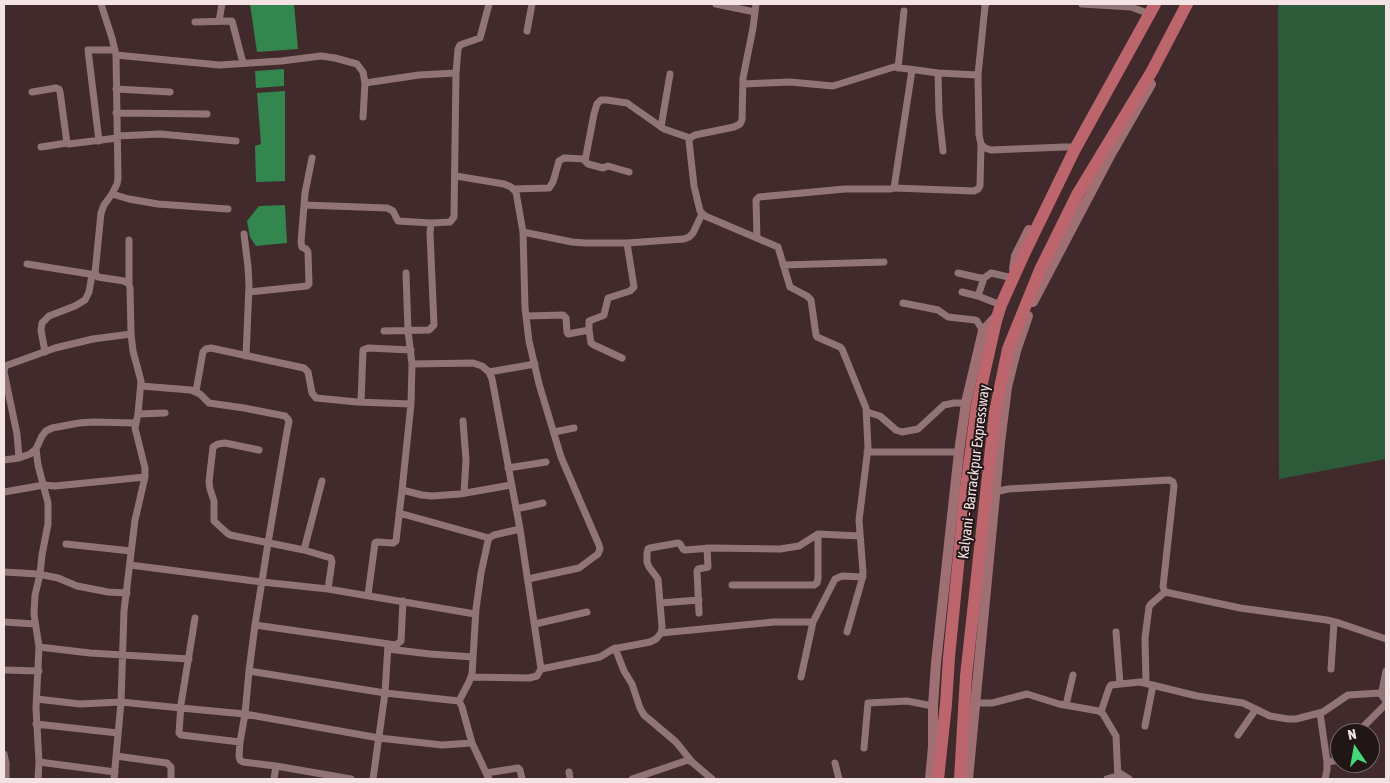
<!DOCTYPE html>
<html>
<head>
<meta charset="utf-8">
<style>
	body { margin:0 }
	#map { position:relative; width:1390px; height:783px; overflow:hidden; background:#412a2b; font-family:"Asap Condensed",sans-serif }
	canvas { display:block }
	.frame { position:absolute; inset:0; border:5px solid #f4e3e4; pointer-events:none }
	.north { position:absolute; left:1330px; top:723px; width:50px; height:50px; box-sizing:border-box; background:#211616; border:1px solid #756868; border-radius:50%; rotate:348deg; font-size:14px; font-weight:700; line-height:20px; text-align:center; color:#f4e3e4 }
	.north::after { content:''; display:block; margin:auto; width:18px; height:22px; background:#46d779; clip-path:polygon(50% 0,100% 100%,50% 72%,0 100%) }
</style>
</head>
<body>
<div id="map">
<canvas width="1390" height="783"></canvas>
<div class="frame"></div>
<div class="north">N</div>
</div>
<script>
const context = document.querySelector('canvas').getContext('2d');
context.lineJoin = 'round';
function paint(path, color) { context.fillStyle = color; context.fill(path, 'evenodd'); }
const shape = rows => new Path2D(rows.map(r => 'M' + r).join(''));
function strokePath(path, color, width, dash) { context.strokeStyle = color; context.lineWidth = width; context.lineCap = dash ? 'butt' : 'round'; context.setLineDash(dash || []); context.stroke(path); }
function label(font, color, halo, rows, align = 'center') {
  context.font = font + ' "Asap Condensed",sans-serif'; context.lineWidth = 4; context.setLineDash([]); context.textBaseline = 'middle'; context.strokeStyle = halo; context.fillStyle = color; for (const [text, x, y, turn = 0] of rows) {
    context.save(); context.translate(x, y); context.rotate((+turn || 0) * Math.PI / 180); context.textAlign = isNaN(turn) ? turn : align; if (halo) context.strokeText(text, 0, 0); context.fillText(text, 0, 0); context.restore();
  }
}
paint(shape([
	[1278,4,1386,4,1386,459,1279,479]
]), '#2d5b3a');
paint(shape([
	[250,4,294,4,298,49,257,52],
	[284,69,284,86,256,88,255,71],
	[285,91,285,181,256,182,255,146,261,144,257,93],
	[285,205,287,243,256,246,250,237,247,221,259,206]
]), '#34864f');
strokePath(shape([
	[101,4,112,38,116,55,118,178,117,184,112,194,104,205,101,213,95,273,98,277,124,281,129,284,130,288,131,334,133,351,141,381,138,414,135,428,145,468,145,477,135,520,124,611,121,702,114,779],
	[716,4,755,12],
	[756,4,753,28,743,78,742,120,740,124,734,127,695,135,690,138,689,141,694,186,700,211,705,216,778,247,790,287,807,296,811,300,816,335,817,337,840,347,842,349,866,408,868,448,859,520,863,572,861,583,847,632],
	[986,4,985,6,978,75,979,135,981,144,985,148,991,150,1064,147,1072,147,1075,149],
	[1082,4,1131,7,1150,14],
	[219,21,222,4],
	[195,22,232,21,243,63],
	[527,31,532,4],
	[116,55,219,65,281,61,321,56,335,58,357,64,363,72,365,83,363,117],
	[898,68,904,11],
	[938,73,939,113,943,151],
	[365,83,419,75,456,73],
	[743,84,790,82,833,86,894,67,938,73,978,75],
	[116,89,170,92],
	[32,92,56,88,59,89,60,92,67,143,69,144,117,138],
	[116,113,207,114],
	[661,127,670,74],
	[117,136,160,134,236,141],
	[99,141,88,50,115,50],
	[41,147,67,143],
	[629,172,608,166,603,168,588,164,585,161,594,114,597,104,601,100,607,100,627,103,664,129,690,138],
	[456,176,504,184,511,187,516,192,523,232,525,308,529,341,539,384,561,457,599,545,600,549,598,554,579,568,528,579],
	[894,188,974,191,978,189,980,186,981,144],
	[514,189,549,188,553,182,559,161,564,158,585,159],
	[112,194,129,199,158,204,228,209],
	[304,205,387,208,393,211,398,221,431,223],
	[523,232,572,242,585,243,627,243,684,239,689,237,693,233,702,214],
	[244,234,248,267,249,286,246,356],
	[757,238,756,200,759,197,845,189,891,189,894,188,912,70],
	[129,240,129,284],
	[27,264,96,275],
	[783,265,884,262],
	[958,273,980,278,984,278,991,273,1013,278],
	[249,292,307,286,309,284,308,252,306,249,302,247,301,242,305,193,312,158],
	[962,292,978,296,1001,305],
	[978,296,984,278],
	[903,303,938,310,948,317,975,320,977,321,983,331],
	[526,316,563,315,566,318,567,332,568,334,589,330,589,321,602,316,604,315,608,298,630,291,634,287,627,243],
	[589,330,591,343,594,345,622,358],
	[384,331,429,330,434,325,430,233,431,223,450,222,454,217,456,73,458,49,460,45,480,38,489,4],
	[45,352,41,330,42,323,49,316,75,306,85,300,89,292,92,275],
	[412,364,473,363,482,366,489,372,492,379,520,529,541,669,537,676,529,678,471,677],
	[489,372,535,364],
	[141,386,191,390,200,394,209,403,244,408,285,416,287,418,289,421,286,437,268,543,255,625,396,645,401,641,403,601],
	[196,391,203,352,206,349,211,348,304,368,308,372,312,393,316,398,357,402,411,404],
	[361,402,363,350,368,348,411,350],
	[867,412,880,416,896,430,902,432,918,429,944,405,954,403,966,403],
	[138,414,165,413],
	[463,421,466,460,464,493],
	[554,432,574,428],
	[36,449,38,465,48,503,48,524,42,555,40,574,35,595,34,614,39,647,36,708,39,762,38,779],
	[259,450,225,443,218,444,213,447,209,482,210,489,214,501,214,521,227,533,230,535,304,550,331,558,332,562,328,589],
	[867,452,959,452],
	[19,458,17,434,4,372,5,366,55,348,93,339,131,334],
	[4,460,19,458,30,454,36,449,42,436,46,431,52,428,79,423,93,422,135,423],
	[508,468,546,462],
	[402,490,422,495,432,496,460,494,511,485],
	[4,492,44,485,55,486,145,477],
	[995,492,1008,489,1169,480,1173,482,1174,486,1163,587,1165,592,1240,608,1327,620,1339,623,1386,639],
	[516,509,543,503],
	[399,513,489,538],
	[66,544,131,551],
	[304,550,322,481],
	[130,565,262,582,328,589,475,614],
	[4,572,38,574,58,578,77,586,108,592,127,593],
	[732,585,814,585,817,583,818,578,818,534],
	[368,595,375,543,377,542,393,543,396,541,402,490,411,404,412,364,408,331,406,273],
	[660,603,699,600],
	[699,613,697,571,698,569,708,567,707,548],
	[195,618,181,704,179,733,181,735,240,742],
	[4,622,35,624],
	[535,624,587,612],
	[255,625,249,671,245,714,240,742,239,756,240,760,243,762,276,766,351,779],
	[1116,632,1120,684],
	[661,633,774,622,813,622],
	[39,647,90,653,189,659],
	[615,648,624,671,632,684,640,708,644,715,676,742,692,762],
	[388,649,430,654,473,657],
	[541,669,600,657,613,649,650,642,656,639,661,633,662,627,658,579,649,567,647,562,647,553,648,549,650,548,678,543,680,544,683,549,685,550,711,548,780,549,799,546,818,534,860,536],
	[1331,669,1334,622],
	[4,670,39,671],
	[249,671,385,693,459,701,462,707,472,743,489,779],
	[801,677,813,622,835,579,842,576,863,577],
	[1146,683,1145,638,1149,607,1151,604,1165,592],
	[37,699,80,704,121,702,181,708,245,714,379,738,442,745,472,743],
	[459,701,469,682,472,674,476,609,481,573,488,541,489,538,494,535,520,529],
	[975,703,992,703,1027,694,1059,704,1099,711,1103,714,1116,736,1118,779],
	[1066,705,1073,675],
	[1101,712,1109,688,1111,685,1140,682,1197,696,1243,703,1270,716,1288,719,1296,719,1323,712,1348,695,1380,693,1382,691,1386,671],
	[1320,713,1327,762,1327,770,1325,779],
	[36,724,118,733],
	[1145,726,1153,685],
	[1357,733,1385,705,1386,701,1380,693],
	[1238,735,1256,709],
	[864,748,868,703,907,701,933,706],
	[4,754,6,763,6,779],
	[116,756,167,763,171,767,171,779],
	[39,762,115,772],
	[1327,762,1340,760],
	[835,763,839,779],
	[569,772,570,779],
	[1118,772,1129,779],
	[486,773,518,768,520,770,522,779],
	[274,779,276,766],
	[373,779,385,693,388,645],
	[632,779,688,760,692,762,712,779],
	[1107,779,1118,776]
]), '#917576', 7);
strokePath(shape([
	[1014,269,1016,256,1029,230],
	[1033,302,1111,154,1151,84],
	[930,779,933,747,933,706,936,663,959,452,966,403,983,331,998,315],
	[968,779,1000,443,1007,387,1016,351,1028,316]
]), '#9e7073', 10);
strokePath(shape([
	[938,779,946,704,949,657,965,495,977,405,996,321,1001,305,1024,254,1075,149,1155,4],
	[960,779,966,676,995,412,1008,349,1040,270,1078,193,1152,71,1187,4]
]), '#bd656d', 12);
label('15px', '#f4e3e4', '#211616', [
	["Kalyani - Barrackpur Expressway",974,472,-83]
]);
</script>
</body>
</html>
